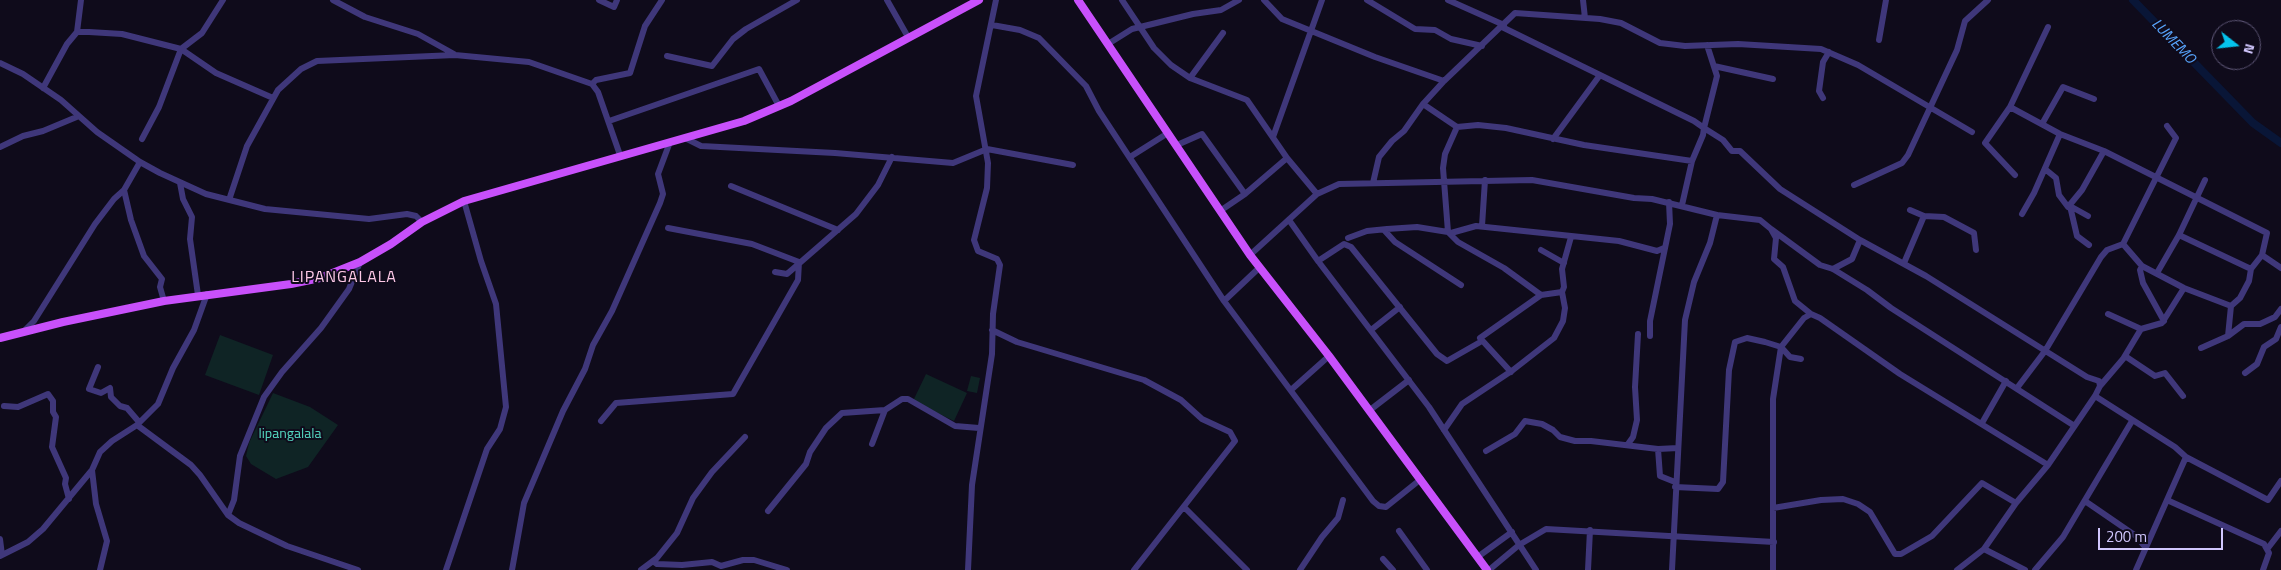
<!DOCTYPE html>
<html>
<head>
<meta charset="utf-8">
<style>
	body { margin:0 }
	#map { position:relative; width:2281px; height:570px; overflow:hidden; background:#0f0b1b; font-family:"Titillium Web",sans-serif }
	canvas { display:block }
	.north { position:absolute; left:2211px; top:20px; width:50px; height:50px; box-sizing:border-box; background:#0f0b1b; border:1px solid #5d5676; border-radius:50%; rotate:106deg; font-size:14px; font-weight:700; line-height:20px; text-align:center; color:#d1c7fe }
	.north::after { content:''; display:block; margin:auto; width:18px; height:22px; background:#05c3ec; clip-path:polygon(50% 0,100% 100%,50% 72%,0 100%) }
	.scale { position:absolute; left:2098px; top:528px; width:125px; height:22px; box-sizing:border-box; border:2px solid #d1c7fe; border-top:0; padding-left:6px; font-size:15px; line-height:18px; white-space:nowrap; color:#d1c7fe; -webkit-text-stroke:4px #0f0b1b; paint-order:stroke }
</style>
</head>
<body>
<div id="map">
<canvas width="2281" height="570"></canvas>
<div class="north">N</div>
<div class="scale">200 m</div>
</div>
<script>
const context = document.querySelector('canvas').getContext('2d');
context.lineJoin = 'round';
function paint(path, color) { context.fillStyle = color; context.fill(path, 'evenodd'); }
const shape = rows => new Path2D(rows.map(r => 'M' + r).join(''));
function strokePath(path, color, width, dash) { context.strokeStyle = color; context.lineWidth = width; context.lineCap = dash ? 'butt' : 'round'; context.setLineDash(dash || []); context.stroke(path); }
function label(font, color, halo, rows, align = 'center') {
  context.font = font + ' "Titillium Web",sans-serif'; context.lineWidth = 4; context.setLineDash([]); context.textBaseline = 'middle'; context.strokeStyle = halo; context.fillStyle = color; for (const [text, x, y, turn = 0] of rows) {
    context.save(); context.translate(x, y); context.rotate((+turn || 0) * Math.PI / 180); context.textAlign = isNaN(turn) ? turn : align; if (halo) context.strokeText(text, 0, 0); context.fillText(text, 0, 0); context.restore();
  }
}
paint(shape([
	[220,335,273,355,259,395,205,375],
	[926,374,967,393,954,421,913,401],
	[971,376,980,378,977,393,967,391],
	[273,393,310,407,338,425,308,467,276,479,251,464,246,456,249,443]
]), '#0f2425');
strokePath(shape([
	[2133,0,2253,123,2281,143]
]), '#091637', 8);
strokePath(shape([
	[333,0,365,17,418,34,454,54],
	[599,0,614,7,617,0],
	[887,0,908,37],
	[1122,0,1154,48,1171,65,1190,78,1247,100,1287,158],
	[1264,0,1282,19,1375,57,1444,81],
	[1367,0,1415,29,1435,30,1451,39,1482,46],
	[1448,0,1504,25],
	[1583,0,1585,18],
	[992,25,1020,30,1039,38,1086,86,1099,111,1224,301,1373,501,1379,506,1386,507,1421,479],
	[1502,27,1694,121,1704,128,1703,135,1692,161,1682,205],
	[77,32,81,0],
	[1879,40,1886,0],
	[1108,44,1132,29,1193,14,1221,10,1239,0],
	[1707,45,1717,76,1704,128,1723,140,1732,151,1740,151,1780,189,1860,240,1926,276,2087,377,2099,381,2100,386,2095,396,2048,465,2016,503,1984,549,1957,570],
	[667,56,712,66,733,39,746,29,797,0],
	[0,63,23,74,61,100,97,132,140,162,160,173,206,194,265,209,369,219,407,214,416,216,422,222],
	[1714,66,1773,79],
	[1190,78,1223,33],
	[592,84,596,80,630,73,645,26,662,0],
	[43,88,67,44,77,32,89,32,122,34,181,49,216,73,273,98],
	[1823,98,1819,91,1823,62,1829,52],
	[1423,104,1457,127,1478,125,1506,128,1584,145,1692,161],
	[2010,107,2060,134,2104,151,2267,233,2262,255,2251,269,2249,281,2240,298,2231,306,2184,288,2142,266,2123,244],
	[609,121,759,69,779,106],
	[2042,124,2063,87,2094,99],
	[1273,137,1322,0],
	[685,138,701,146,835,153,953,163,987,149,1073,165],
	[142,139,159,107,181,49,202,33,223,0],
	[1553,139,1600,75],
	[1177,145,1202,134,1245,194],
	[0,147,23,136,43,131,79,116],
	[1130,157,1168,133],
	[2045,169,2056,178,2059,195,2068,207,2082,190,2104,151],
	[2015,175,1985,143,2010,107,2048,27],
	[180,183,183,199,192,217,190,239,198,295],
	[1373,183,1379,157,1392,141,1404,131,1423,104,1444,81,1515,13,1600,19,1621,23,1660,43,1685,46,1738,44,1821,49,1858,65,1972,132],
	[1854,185,1902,163,1908,155,1957,50,1965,21,1988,0],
	[731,186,838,230],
	[124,190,131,220,144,256,162,279,160,287,164,301],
	[1317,194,1339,184,1532,180,1634,198,1652,199,1717,215,1710,243,1694,282,1685,320,1672,570],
	[229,200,247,146,278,90,301,69,317,61,455,55,529,62,592,84,598,92,620,155],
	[2070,206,2077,236,2089,245],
	[2070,206,2088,216],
	[1910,210,1924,216,1944,217,1974,233,1976,250],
	[1220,211,1245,194,1287,158,1317,194,1250,255],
	[2022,214,2034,193,2060,134],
	[1717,215,1760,220,1771,229,1776,238,1774,259,1783,267,1795,301,1811,314],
	[1289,220,1318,261,1429,407,1536,570],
	[1482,226,1485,180],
	[1771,229,1820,265,1833,269,1867,290,1891,308,2073,425],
	[1384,230,1395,242,1461,285],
	[1451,233,1476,226,1619,241,1657,251,1664,248],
	[2179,235,2251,269],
	[1348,238,1367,231,1387,229,1417,227,1448,232],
	[1541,250,1564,263],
	[2262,255,2281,268],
	[1318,261,1344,244,1351,247,1437,354,1447,361,1482,341,1480,338],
	[1904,263,1924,216],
	[2142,266,2140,270,2143,283,2164,321],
	[1833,269,1852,259,1860,240],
	[775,272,787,274,856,214,878,185,892,157],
	[2157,273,2179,235,2205,180],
	[1562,292,1564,287,1562,269,1571,237],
	[1224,301,1260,267],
	[2108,314,2141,329],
	[992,330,1017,342,1144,380,1181,400,1202,419,1230,432,1235,441,1134,570],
	[1371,330,1400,307],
	[24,331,34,321,95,224,114,199,124,190,140,162],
	[1650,336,1650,321,1670,224,1669,202],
	[2228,336,2231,306],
	[2201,348,2228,336,2244,324,2260,324,2275,317,2281,309],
	[2125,356,2155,376,2165,373,2183,396],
	[98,367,89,389,101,393,110,388,111,397,120,406,127,408,139,422],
	[1511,372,1480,338,1541,295],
	[2245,373,2257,364,2264,347,2276,339,2281,327],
	[2100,386,2123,359,2141,329,2162,323,2184,288],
	[2017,388,2045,351,2101,257,2107,250,2123,244,2176,138,2167,126],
	[1291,390,1329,356],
	[2095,396,2175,447,2186,457,2136,570],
	[4,406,18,407,48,394,53,401,53,412,56,417,52,447,66,478,65,484,69,499],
	[1370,410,1409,380],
	[601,421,616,403,733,394,798,280,799,262,752,244,668,228],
	[1982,423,2006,381],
	[137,425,191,465,200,475,228,515,239,523,287,546,358,570],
	[1444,430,1462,404,1513,370,1554,338,1563,321,1565,308,1562,292,1541,295,1504,268,1458,242,1448,232,1443,168,1445,154,1457,127],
	[872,444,885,410],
	[1628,444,1633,437,1637,420,1635,387,1638,334],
	[1658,449,1660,476,1675,482],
	[1486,451,1515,434,1525,421,1542,424,1553,430,1560,437,1575,441,1591,441,1658,449,1678,448],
	[2186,457,2268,500,2281,481],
	[1675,487,1718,489,1723,482,1729,370,1735,342,1747,338,1765,342,1781,347,1790,357,1801,359],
	[2167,500,2264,544,2269,553,2263,570],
	[2085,501,2136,536,2146,548],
	[1184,507,1247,570],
	[1773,508,1821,500,1843,499,1858,504,1870,512,1895,554,1901,554,1932,536,1982,483,2016,503],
	[768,511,806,464,810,452,826,428,842,413,885,410,902,399,908,399,955,426,979,428],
	[228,515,234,500,240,456,264,397,282,372,321,328,349,289,360,262],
	[1399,531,1427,570],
	[0,539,2,555],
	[2268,548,2281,531],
	[1984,549,2025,570],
	[0,556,28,542,43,529,92,470],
	[1479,556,1512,532],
	[1383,559,1393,570],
	[653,561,657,564,682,565,712,562,721,566,743,560,754,560,787,570],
	[100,570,107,541,96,504,92,470,100,452,112,441,137,425,158,404,173,368,194,330,207,294],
	[446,570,487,449,500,429,506,407,496,304,481,261,464,201],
	[512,570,524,503,563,411,585,369,593,345,612,311,660,203,663,194,658,174,670,142],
	[641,570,657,558,677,533,693,498,712,472,745,437],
	[968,570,972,485,992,354,993,314,1000,265,997,259,978,251,974,240,987,188,988,163,976,96,996,0],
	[1300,570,1322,537,1338,518,1343,500],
	[1489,570,1519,545,1546,529,1774,542],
	[1588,570,1590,530],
	[1773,570,1773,399,1781,347,1804,318,1811,314,1820,318,1900,374,2048,465],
	[2035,570,2063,537,2132,421]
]), '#3f377a', 6);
strokePath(shape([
	[1078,0,1250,255,1329,356,1487,570],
	[0,338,63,322,164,301,291,284,320,278,360,262,391,244,422,222,464,201,744,121,791,101,979,0]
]), '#c850fb', 8);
label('14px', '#56dbc4', '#0f0b1b', [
	["lipangalala",290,435]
]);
label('italic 15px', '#57a3fb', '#0f0b1b', [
	["LUMEMO",2173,42,46]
]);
context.letterSpacing = '1px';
label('16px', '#fec9e7', '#0f0b1b', [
	["LIPANGALALA",344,278]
]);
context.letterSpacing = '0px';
</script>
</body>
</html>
